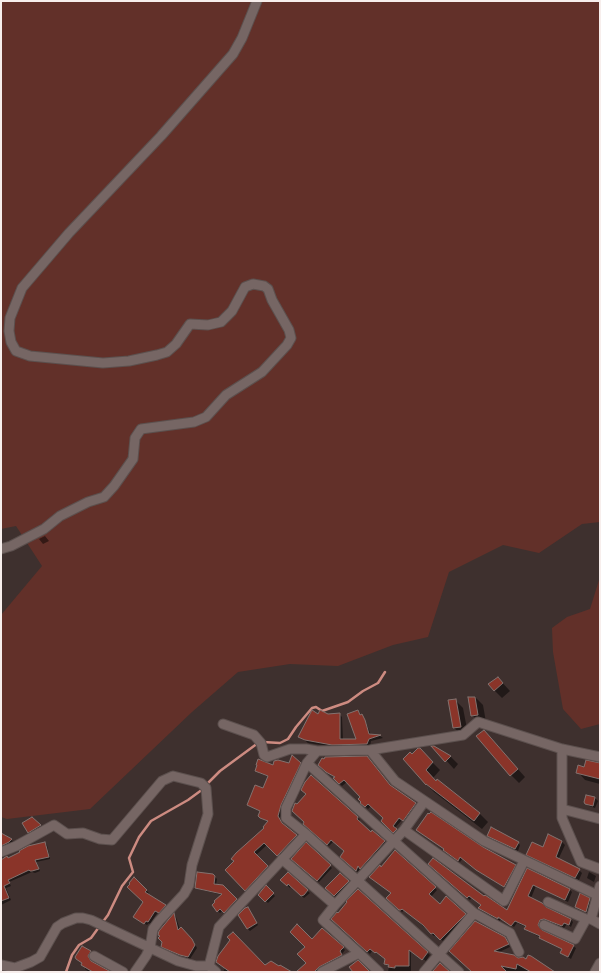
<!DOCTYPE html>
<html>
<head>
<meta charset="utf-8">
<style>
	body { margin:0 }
	#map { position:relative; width:601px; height:973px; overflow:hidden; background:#3e302e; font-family:"IBM Plex Sans",sans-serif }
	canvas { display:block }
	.frame { position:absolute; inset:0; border:2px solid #f7eeec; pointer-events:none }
</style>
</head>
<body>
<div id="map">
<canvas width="601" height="973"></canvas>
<div class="frame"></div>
</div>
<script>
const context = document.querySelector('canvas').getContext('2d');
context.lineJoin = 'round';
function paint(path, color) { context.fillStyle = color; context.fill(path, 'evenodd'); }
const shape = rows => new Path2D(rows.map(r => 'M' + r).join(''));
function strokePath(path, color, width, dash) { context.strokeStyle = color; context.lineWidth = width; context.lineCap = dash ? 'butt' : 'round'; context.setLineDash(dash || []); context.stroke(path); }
paint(shape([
	[1,1,600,1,600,522,582,524,539,553,503,545,449,572,428,637,393,645,338,666,290,664,238,672,192,712,90,809,7,819,1,817,1,615,42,566,16,526,1,529],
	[600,577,600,724,581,729,563,709,553,652,552,628,567,617,590,609]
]), '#623029');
paint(shape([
	[45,536,49,541,43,544,39,539],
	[498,678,510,691,502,698,494,690],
	[475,697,483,705,486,722,480,723,472,715],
	[455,700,463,708,468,734,462,735,454,728],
	[358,711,364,718,371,735,380,736,383,738,371,741,370,747,336,747,308,743,299,736,319,715,339,714,342,717,343,740,358,740],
	[492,740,525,777,519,783,511,775],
	[434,747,451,757,458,764,454,769],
	[419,749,440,770,433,778,436,782,437,781,480,814,488,822,482,829,434,792,426,784,412,755],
	[293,757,302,766,283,808,280,819,284,825,299,838,280,858,267,845,256,855,269,869,248,892,226,870,273,823,261,812,248,805,264,790,269,777,259,773,256,771,289,765],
	[600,764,600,784,585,780,578,772,585,768],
	[329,774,391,787,418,806,406,822,402,820,395,828,399,832,396,834,382,821,385,818,371,806,368,809,364,805,362,797,347,782,342,786,334,778,335,777],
	[587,796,596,799,598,801,595,808,589,806,585,802],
	[32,818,42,828,31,834,28,832],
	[358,818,360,820,358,822,371,833,372,831,387,844,363,870,360,868,358,872,342,857,346,851,334,841,329,846,306,826],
	[1,834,11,840,14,842,3,848,1,846],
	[488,835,518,843,520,845,518,851],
	[562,842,565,845,558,860,579,870,582,873,579,880,531,857,528,854],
	[44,843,47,845,50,859,36,862,40,871,35,873,32,872,9,882,11,886,6,888,11,900,1,905,1,861,8,859],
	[306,844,332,868,319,882,292,859],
	[482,848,517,868,507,889,480,872,463,858,460,862,447,853,445,849],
	[395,851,437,890,431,897,440,905,447,898,467,917,443,941,436,935,434,936,405,910,402,912,388,898,392,893,382,868],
	[430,864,507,911,528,870,570,890,572,892,568,902,536,886,531,898,546,909,571,920,573,922,571,927,567,924,564,928,547,921,543,923,540,928,542,932,573,946,576,948,571,959,561,953,562,949,528,931,526,928,526,927,517,923,514,927,501,918,500,921,481,910,479,908,482,905,472,897,470,900],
	[589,872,596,876,594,882,587,878],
	[288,874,310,893,304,898,291,886,290,888,282,880],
	[340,874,351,884,337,898,326,888],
	[213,875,217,879,216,885,223,886,238,902,227,914,223,910,220,913,213,906,222,895,198,889,196,887],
	[134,879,149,893,147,895,167,908,161,914,158,912,150,924,149,923,147,925,137,919,144,902],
	[266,887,275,896,268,903,259,895],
	[358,890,430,955,426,961,411,951,411,972,388,972,389,966,385,963,386,959,373,950,370,954,333,919,339,914],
	[580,895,592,902,589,913,578,909,576,907],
	[248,908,258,925,250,931,247,928],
	[174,915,176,917,180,930,181,928,194,942,197,948,190,959,165,949,162,946],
	[322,929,345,950,342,954,343,957,318,972,316,970,314,972,298,972,307,963,312,940],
	[233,933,242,972,223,972,225,968],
	[505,938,510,947,497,953,518,959,552,972,473,972],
	[90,952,92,954,90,959,92,963,110,972,89,972,85,969,85,967,82,964]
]), '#0007');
strokePath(shape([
	[263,742,280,743,288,739,296,727,312,708,316,707,322,711,348,702,363,691,378,683,385,672],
	[206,785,220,771,258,743],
	[102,923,108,915,122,886,133,872,129,858,139,837,151,821,188,800,203,789],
	[66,972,72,955,79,945,91,938,99,927]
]), '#cd8b81', 2.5);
const building = shape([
	[498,677,503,683,494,691,488,684,498,677],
	[468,697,475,697,478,715,471,716,468,697],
	[456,699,461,727,453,728,448,700,456,699],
	[312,710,318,714,320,710,328,714,340,713,340,739,356,739,347,714,358,710,360,715,362,714,365,720,369,734,381,735,369,739,367,744,332,745,305,740,298,737,312,710],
	[484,730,518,769,510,776,476,736,484,730],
	[431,746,434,746,451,756,445,762,431,746],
	[418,748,420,748,433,762,426,770,436,781,437,779,480,813,474,821,426,784,426,785,403,759,410,752,412,754,418,748],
	[292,755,301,763,281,805,278,816,282,823,297,835,277,856,264,843,254,852,268,866,245,891,225,870,234,861,231,859,236,853,264,828,263,827,268,821,260,818,258,816,260,811,247,805,255,785,263,788,268,776,255,771,257,765,256,765,258,759,273,765,274,761,278,760,289,763,292,755],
	[367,756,390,785,416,803,403,821,399,818,393,826,397,829,393,833,381,821,383,818,368,804,365,807,360,803,361,802,358,799,360,797,344,780,339,784,333,778,335,777,326,772,318,765,322,758,324,759,325,757,367,756],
	[586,760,600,763,600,779,576,773,578,765,584,767,586,760],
	[311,775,358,817,357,819,371,832,372,830,385,841,360,869,358,866,356,871,340,857,344,851,331,840,327,845,303,824,304,822,292,811,295,803,297,804,306,794,301,790,305,782,311,775],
	[586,795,595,797,593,806,585,804,584,802,586,795],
	[431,812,483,847,516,865,504,887,476,870,460,857,458,861,443,850,444,849,416,830,428,813,429,814,431,812],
	[32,817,41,825,28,833,22,823,32,817],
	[491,827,519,842,515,849,487,836,491,827],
	[1,833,12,839,9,842,1,846,1,833],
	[548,834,562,841,556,857,580,869,575,878,526,855,532,842,543,847,548,834],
	[45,842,49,857,35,860,39,869,32,871,30,871,29,870,8,880,10,883,4,886,9,898,1,901,1,860,7,856,8,858,20,852,19,851,28,846,45,842],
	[306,842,331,865,317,881,291,859,306,842],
	[395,850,436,887,429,894,440,904,446,896,466,914,440,940,433,933,431,934,423,925,402,909,401,910,399,910,386,898,391,893,369,877,380,865,381,867,395,850],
	[433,858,484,896,485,895,507,910,527,868,570,889,565,900,533,885,528,896,542,903,546,907,571,919,569,925,564,923,562,926,544,919,540,920,538,925,542,930,574,945,568,957,560,953,562,949,539,938,540,936,524,929,526,926,515,921,511,926,498,917,498,919,478,908,481,905,469,896,467,898,428,864,433,858],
	[197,872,213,874,215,876,214,884,223,885,237,899,224,913,220,909,217,912,212,905,215,902,214,901,222,894,195,888,197,872],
	[288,872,308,890,304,895,301,896,288,884,287,886,280,880,288,872],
	[340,873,349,881,334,896,325,888,340,873],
	[134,877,147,890,145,892,166,905,159,913,155,911,148,922,146,921,144,924,133,917,143,902,127,887,130,884,129,883,134,877],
	[266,885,274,893,265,902,258,895,266,885],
	[358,889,428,952,422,960,409,950,409,966,395,966,395,968,388,967,389,965,384,964,385,959,376,952,375,953,370,949,367,952,331,919,337,912,338,913,347,902,346,901,358,889],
	[580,893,590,898,586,912,575,907,580,893],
	[248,907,257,923,247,929,238,915,245,908,248,907],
	[174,913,178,930,181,927,192,939,195,945,188,957,180,955,161,947,162,942,158,938,160,936,158,935,159,931,174,913],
	[475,921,505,937,509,944,494,951,514,955,518,958,523,957,526,959,528,955,531,956,555,972,531,972,517,964,516,969,501,966,507,972,472,972,449,951,475,921],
	[297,924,312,939,322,928,344,947,340,951,342,955,319,967,314,972,296,972,306,963,297,954,305,947,290,932,297,924],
	[233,932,265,965,271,961,279,966,280,965,292,972,230,972,216,962,218,956,230,940,227,937,233,932],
	[82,946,91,951,88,956,91,961,111,972,93,972,81,965,82,963,76,959,75,957,82,946],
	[358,960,370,972,353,972,349,967,358,960],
	[440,963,450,972,432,972,440,963]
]);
paint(building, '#8a3429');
strokePath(building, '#83726f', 1);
const street = shape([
	[1,549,11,546,44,529,60,516,88,502,104,497,114,486,133,459,135,438,141,429,194,422,206,417,226,395,262,372,287,345,291,338,289,330,272,300,268,289,264,286,253,284,245,287,232,311,221,322,208,325,190,324,176,344,167,352,157,355,129,361,103,363,30,356,16,351,11,342,9,331,10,318,22,288,69,233,161,136,233,54,242,38,257,1],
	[223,724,254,735,261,743,264,755,267,757,290,749,306,749,317,751,370,750,463,735,478,722,562,749,600,757],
	[562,749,562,818,581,862,600,869],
	[370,750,395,781,484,841,597,895],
	[317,751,307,763,286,808,286,818,306,834,459,972],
	[307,763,474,913,424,972],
	[562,809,600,819],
	[404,830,504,901,524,861],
	[1,852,16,846,54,825,67,834,83,833,100,839,112,840,162,781,173,776,201,783,206,788,208,814,192,865,189,885,184,894,159,921,153,929,150,948,146,956,135,972],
	[282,859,335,905],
	[600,886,591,919,600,924],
	[548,902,586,919],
	[474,913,510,933,519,952],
	[544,925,575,939,586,919,591,919],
	[359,953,323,920,335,905,404,830,424,802],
	[94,956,123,972],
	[1,965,15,968,31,962,40,957,57,927,63,923,76,918,83,918,91,920,178,961,196,966,209,966,216,972],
	[209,966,219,927,306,834],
	[322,972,359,953,379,972],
	[595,972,600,963]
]);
strokePath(street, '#5c504e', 11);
strokePath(street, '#766664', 9);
</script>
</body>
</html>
